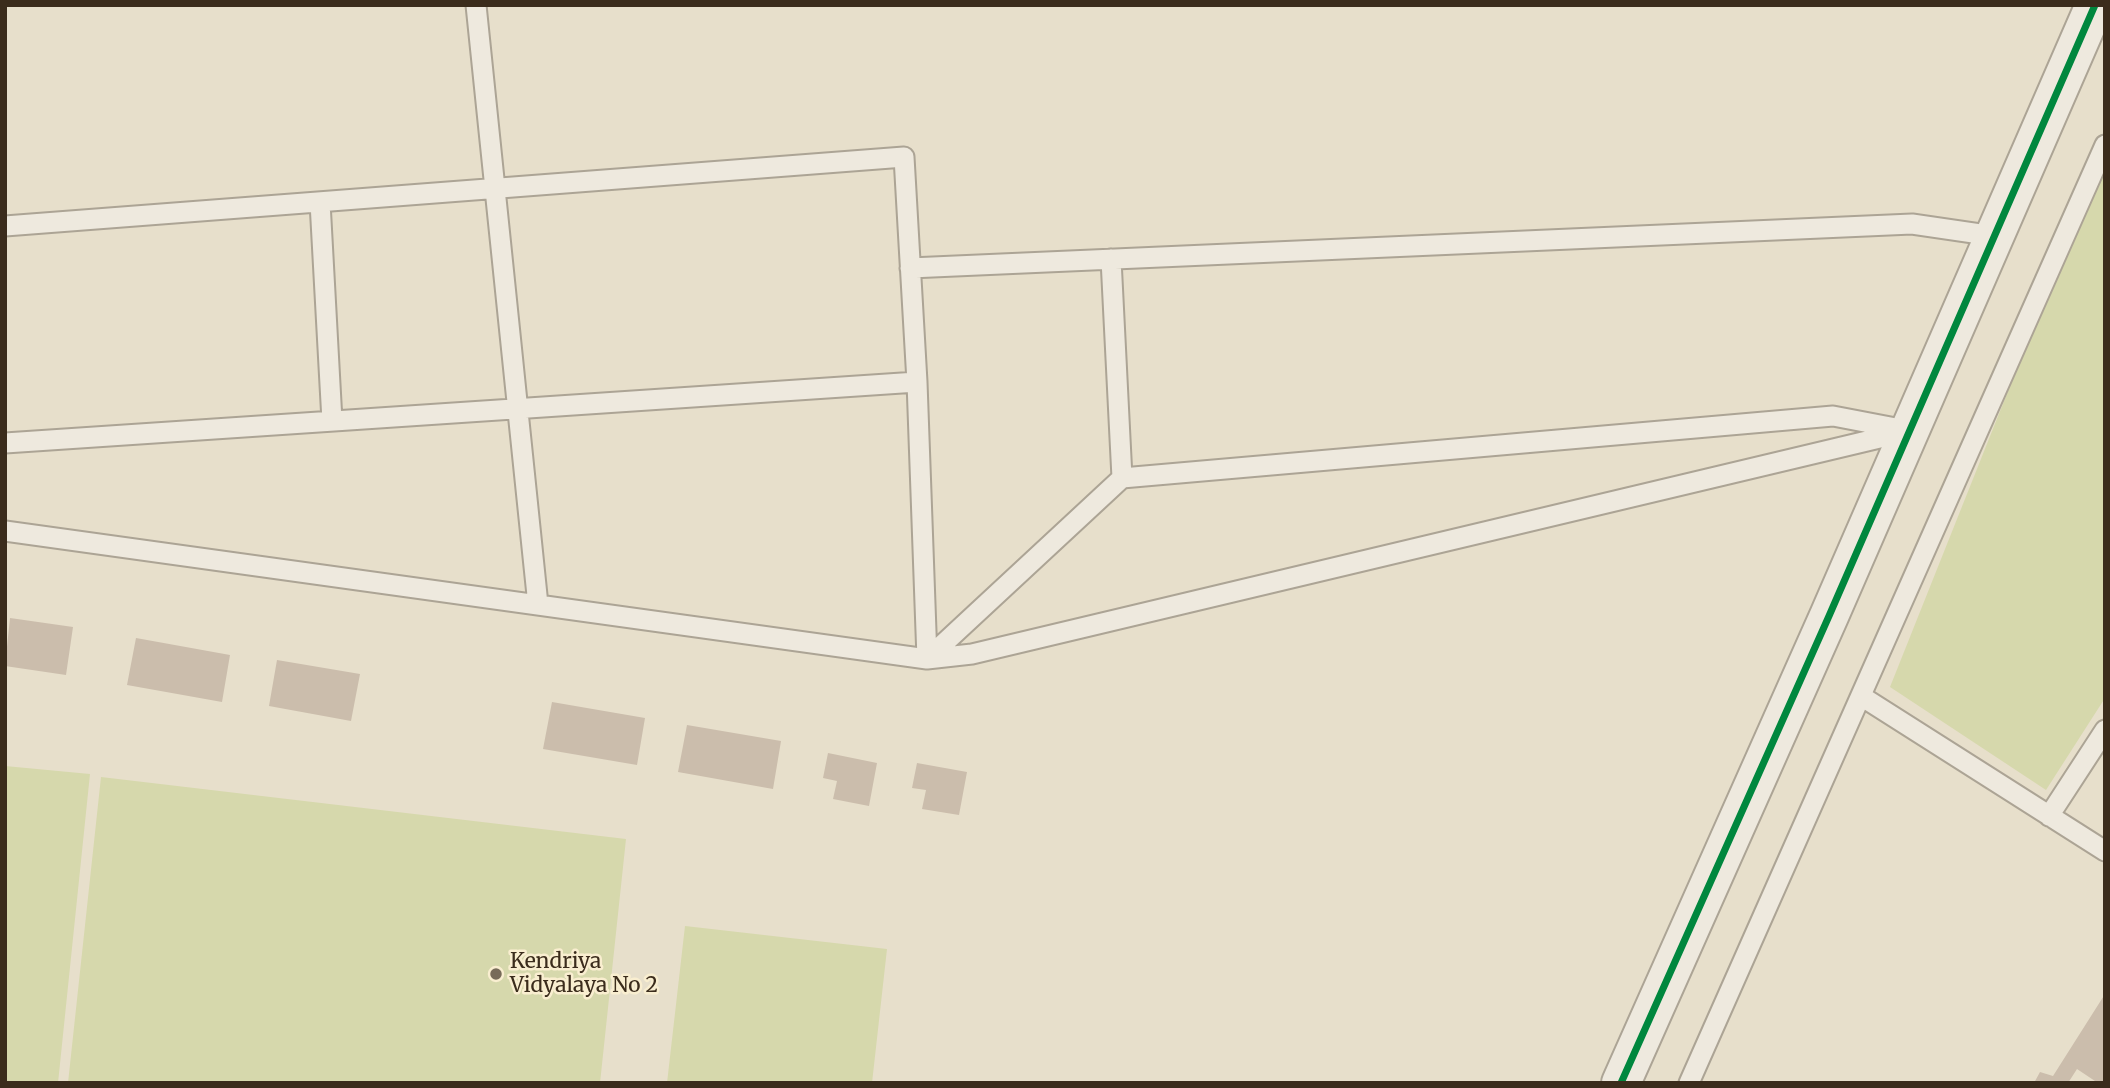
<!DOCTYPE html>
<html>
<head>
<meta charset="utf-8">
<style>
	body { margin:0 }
	#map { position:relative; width:2110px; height:1088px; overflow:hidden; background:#e7dfcb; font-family:Merriweather,serif }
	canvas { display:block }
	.frame { position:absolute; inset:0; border:7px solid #3b2c1c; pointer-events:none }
</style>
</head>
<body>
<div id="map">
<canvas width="2110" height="1088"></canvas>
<div class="frame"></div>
</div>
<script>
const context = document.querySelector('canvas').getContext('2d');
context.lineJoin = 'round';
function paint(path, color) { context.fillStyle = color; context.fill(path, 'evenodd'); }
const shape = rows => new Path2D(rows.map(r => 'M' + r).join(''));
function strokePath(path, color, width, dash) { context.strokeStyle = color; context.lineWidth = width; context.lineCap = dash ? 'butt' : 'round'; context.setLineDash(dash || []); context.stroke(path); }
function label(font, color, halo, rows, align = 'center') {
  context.font = font + ' Merriweather,serif'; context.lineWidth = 5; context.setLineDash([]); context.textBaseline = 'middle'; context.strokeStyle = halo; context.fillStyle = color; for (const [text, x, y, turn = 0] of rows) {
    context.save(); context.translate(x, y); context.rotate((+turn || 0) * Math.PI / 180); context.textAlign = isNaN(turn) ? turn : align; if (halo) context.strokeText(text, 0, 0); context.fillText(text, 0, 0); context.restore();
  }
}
paint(shape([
	[2105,148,2105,698,2046,790,1890,687],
	[5,766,90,774,58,1083,5,1083],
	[101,777,626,839,600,1083,68,1083],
	[685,926,887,949,872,1083,667,1083]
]), '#d6d8ac');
paint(shape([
	[10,618,73,627,66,675,5,666],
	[136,638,230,655,222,702,127,685],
	[277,660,360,674,351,721,269,706],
	[552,702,645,718,637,765,543,749],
	[687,725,781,741,773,789,678,772],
	[828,753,877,763,869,806,833,799,837,781,823,778],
	[917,763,967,772,959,815,922,809,926,790,912,788],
	[2105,994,2105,1083,2098,1083,2077,1069,2068,1083,2034,1083,2040,1072,2053,1076]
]), '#cbbdac');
const lane = shape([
	[476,5,538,605],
	[320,202,332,421],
	[5,226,904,157,917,382,927,659],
	[1111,259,1122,478],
	[910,268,1912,224,1994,236],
	[5,443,917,382],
	[5,531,927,659,972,654,1909,431],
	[927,659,1122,478,1833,416,1901,429],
	[1861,696,2105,851],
	[2049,816,2105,730],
	[1689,1083,2105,145]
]);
const street = shape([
	[1621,1083,1829,616,2095,5]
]);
strokePath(lane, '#aca495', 23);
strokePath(street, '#aca495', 42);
strokePath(lane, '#eee9de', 19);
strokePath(street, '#eee9de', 38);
strokePath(shape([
	[1621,1083,1829,616,2095,5]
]), '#00873e', 7);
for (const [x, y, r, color] of [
	[496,974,7,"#776b59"]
]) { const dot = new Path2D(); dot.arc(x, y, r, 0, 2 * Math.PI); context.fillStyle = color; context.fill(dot); strokePath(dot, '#f9eed0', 2.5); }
label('21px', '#3b2c1c', '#f9eed0', [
	["Kendriya",510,962],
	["Vidyalaya No 2",510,986]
], 'left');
</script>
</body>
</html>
